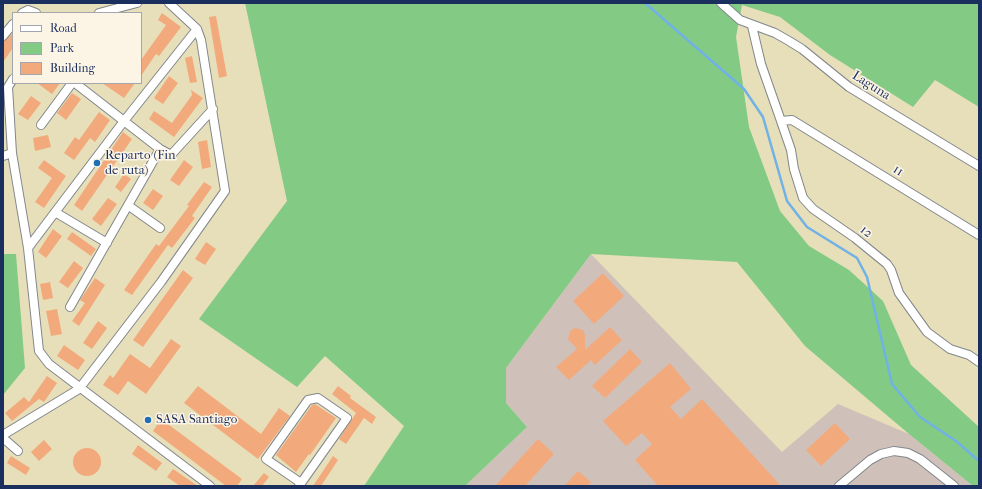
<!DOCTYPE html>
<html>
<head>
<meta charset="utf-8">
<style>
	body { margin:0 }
	#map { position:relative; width:982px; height:489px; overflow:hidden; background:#e7dfb9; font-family:"IM FELL French Canon",serif }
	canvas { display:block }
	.frame { position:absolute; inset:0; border:4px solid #1b2f5e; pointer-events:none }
	.legend { position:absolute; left:12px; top:12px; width:130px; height:72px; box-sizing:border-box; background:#fcf5e5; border:1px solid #a2a6af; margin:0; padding:5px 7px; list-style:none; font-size:12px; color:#1b2f5e }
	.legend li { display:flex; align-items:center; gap:8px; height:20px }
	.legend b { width:20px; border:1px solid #a2a6af }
</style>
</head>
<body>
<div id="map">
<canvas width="982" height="489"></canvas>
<div class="frame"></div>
<ul class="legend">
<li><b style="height:5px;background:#fff"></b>Road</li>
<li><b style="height:11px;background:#83ca85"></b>Park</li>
<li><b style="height:11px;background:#f2aa7d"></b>Building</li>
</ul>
</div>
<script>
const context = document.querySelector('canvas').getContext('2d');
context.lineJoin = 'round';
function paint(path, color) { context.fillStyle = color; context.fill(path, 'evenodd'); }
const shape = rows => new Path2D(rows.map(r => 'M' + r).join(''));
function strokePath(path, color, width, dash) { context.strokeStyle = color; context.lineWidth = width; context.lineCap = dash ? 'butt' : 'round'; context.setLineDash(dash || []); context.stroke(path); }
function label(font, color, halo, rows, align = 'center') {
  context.font = font + ' "IM FELL French Canon",serif'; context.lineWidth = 3; context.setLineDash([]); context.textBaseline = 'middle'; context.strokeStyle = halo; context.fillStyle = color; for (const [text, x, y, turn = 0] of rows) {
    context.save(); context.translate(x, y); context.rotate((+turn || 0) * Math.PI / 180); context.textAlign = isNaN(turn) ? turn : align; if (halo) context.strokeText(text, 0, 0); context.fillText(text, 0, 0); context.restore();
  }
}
paint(shape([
	[591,254,782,452,838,404,909,434,973,486,465,486,527,427,506,403,506,368]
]), '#cfc1ba');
paint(shape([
	[245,3,979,3,979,107,935,80,913,107,830,55,780,17,742,5,736,37,749,127,780,211,809,246,849,270,883,301,911,365,979,427,979,486,973,486,909,434,805,346,737,262,591,254,506,368,506,403,527,427,465,486,364,486,404,426,325,356,297,387,199,319,287,201],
	[3,254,16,254,25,368,3,395]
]), '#83ca85');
strokePath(shape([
	[645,3,744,89,763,117,787,201,807,227,857,258,867,277,892,384,920,417,956,441,979,461]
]), '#70b2e5', 2.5);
paint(shape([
	[162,13,181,27,159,56,156,54,141,76,141,60,166,25,158,20],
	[216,16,227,76,219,78,209,17],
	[13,33,13,48,3,62,3,42],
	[192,56,197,82,190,83,185,58],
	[169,76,178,83,163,104,154,98],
	[37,83,60,83,52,94],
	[102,83,135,83,124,98],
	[191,90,203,98,174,137,149,119,154,111,172,123,192,95],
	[72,93,81,99,66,120,57,113],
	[31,96,41,103,28,120,18,114],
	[99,112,110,120,95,142,90,138,74,160,64,153,75,137,79,140],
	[123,132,132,139,82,211,74,205],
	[48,135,51,147,35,151,33,138],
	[207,140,211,167,202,169,198,142],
	[44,160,66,176,44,208,35,202,52,178,38,168],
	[184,160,193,167,179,186,170,180],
	[124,174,131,179,121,192,115,187],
	[204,182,212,187,192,216,195,218,172,248,168,245,132,295,124,290,156,244,159,246,189,206,187,205],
	[153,189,163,196,153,210,143,203],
	[108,198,117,204,101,226,92,219],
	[53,229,62,236,46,258,38,252],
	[72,232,96,249,91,256,67,239],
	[206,242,216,249,205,265,195,259],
	[74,261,83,268,68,288,59,282],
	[183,270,193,278,143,347,133,340],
	[603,273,624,296,594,324,573,301],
	[95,278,105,285,79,326,72,321,85,303,80,300],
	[50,282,53,298,43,300,40,284],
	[57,309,62,334,51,336,46,311],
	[98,321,107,328,92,349,83,343],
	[610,327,622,340,595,365,591,360,569,380,556,367,577,349,568,339,570,331,575,328,583,330,585,335,585,350],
	[171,339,181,346,146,394,128,381,118,395,103,385,110,375,113,378,130,354,150,368],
	[64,345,85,360,78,370,57,356],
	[630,349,642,362,605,398,592,386],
	[670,363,691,389,670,407,681,419,702,399,781,486,658,486,635,460,652,444,642,433,626,446,603,421],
	[47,376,57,383,44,402,39,399,12,421,5,413,24,397,29,402],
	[198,386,261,434,279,408,290,416,258,459,184,403],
	[338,386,351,396,350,398,376,417,372,424,364,418,346,444,339,439,356,413,332,394],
	[315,404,336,418,310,455,309,454,296,472,276,455,312,405],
	[161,419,242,479,237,486,226,486,153,431],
	[835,423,850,439,821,466,806,450],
	[538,439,554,454,525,486,495,486],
	[44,440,52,449,39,461,31,452],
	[138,445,162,463,156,471,132,454],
	'73 462a14 14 0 1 1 28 0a14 14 0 1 1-28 0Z',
	[11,456,30,468,26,475,7,463],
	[333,456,338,460,321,486,313,486],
	[173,469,198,486,180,486,167,477],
	[578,471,591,482,588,486,564,486],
	[264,473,269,477,262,486,253,486]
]), '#f2aa7d');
const minor = shape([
	[721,3,740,20,775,33,789,41,802,49,849,87,979,166],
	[22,13,28,10,36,13],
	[99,13,137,3],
	[752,26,761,64,781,121],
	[3,36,13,24],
	[13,79,8,87,12,153,28,248,39,351,49,364,210,486],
	[75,83,160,149,171,155,213,109],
	[41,125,72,83],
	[3,156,12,153],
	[129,206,160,228],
	[55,212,107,243],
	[979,235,792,120,781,121,791,150,794,169,803,198,813,209,855,238,887,264,891,270,899,293,927,332,950,349,969,355,979,362],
	[28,248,124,121,197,29],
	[70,307,160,149],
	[3,435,79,389,161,282,225,191,201,40,197,29,169,3],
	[3,438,18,451],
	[299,486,347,418,318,398,308,400,266,459,301,483],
	[839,486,870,460,881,454,894,451,908,453,920,459,954,486]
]);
strokePath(minor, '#81878c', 10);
strokePath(minor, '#fff', 8);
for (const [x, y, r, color] of [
	[97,163,4,"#1f6fb2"],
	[148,420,4,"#1f6fb2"]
]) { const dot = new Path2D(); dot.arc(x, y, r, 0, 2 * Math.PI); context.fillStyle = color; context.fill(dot); strokePath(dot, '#fcf5e5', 1.5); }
label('13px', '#1b2f5e', '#fcf5e5', [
	["Laguna",871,86,32],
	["11",898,171,32],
	["12",866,232,38]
]);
label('13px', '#1b2f5e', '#fcf5e5', [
	["Reparto (Fin",105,156],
	["de ruta)",105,171],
	["SASA Santiago",156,420]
], 'left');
</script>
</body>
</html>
